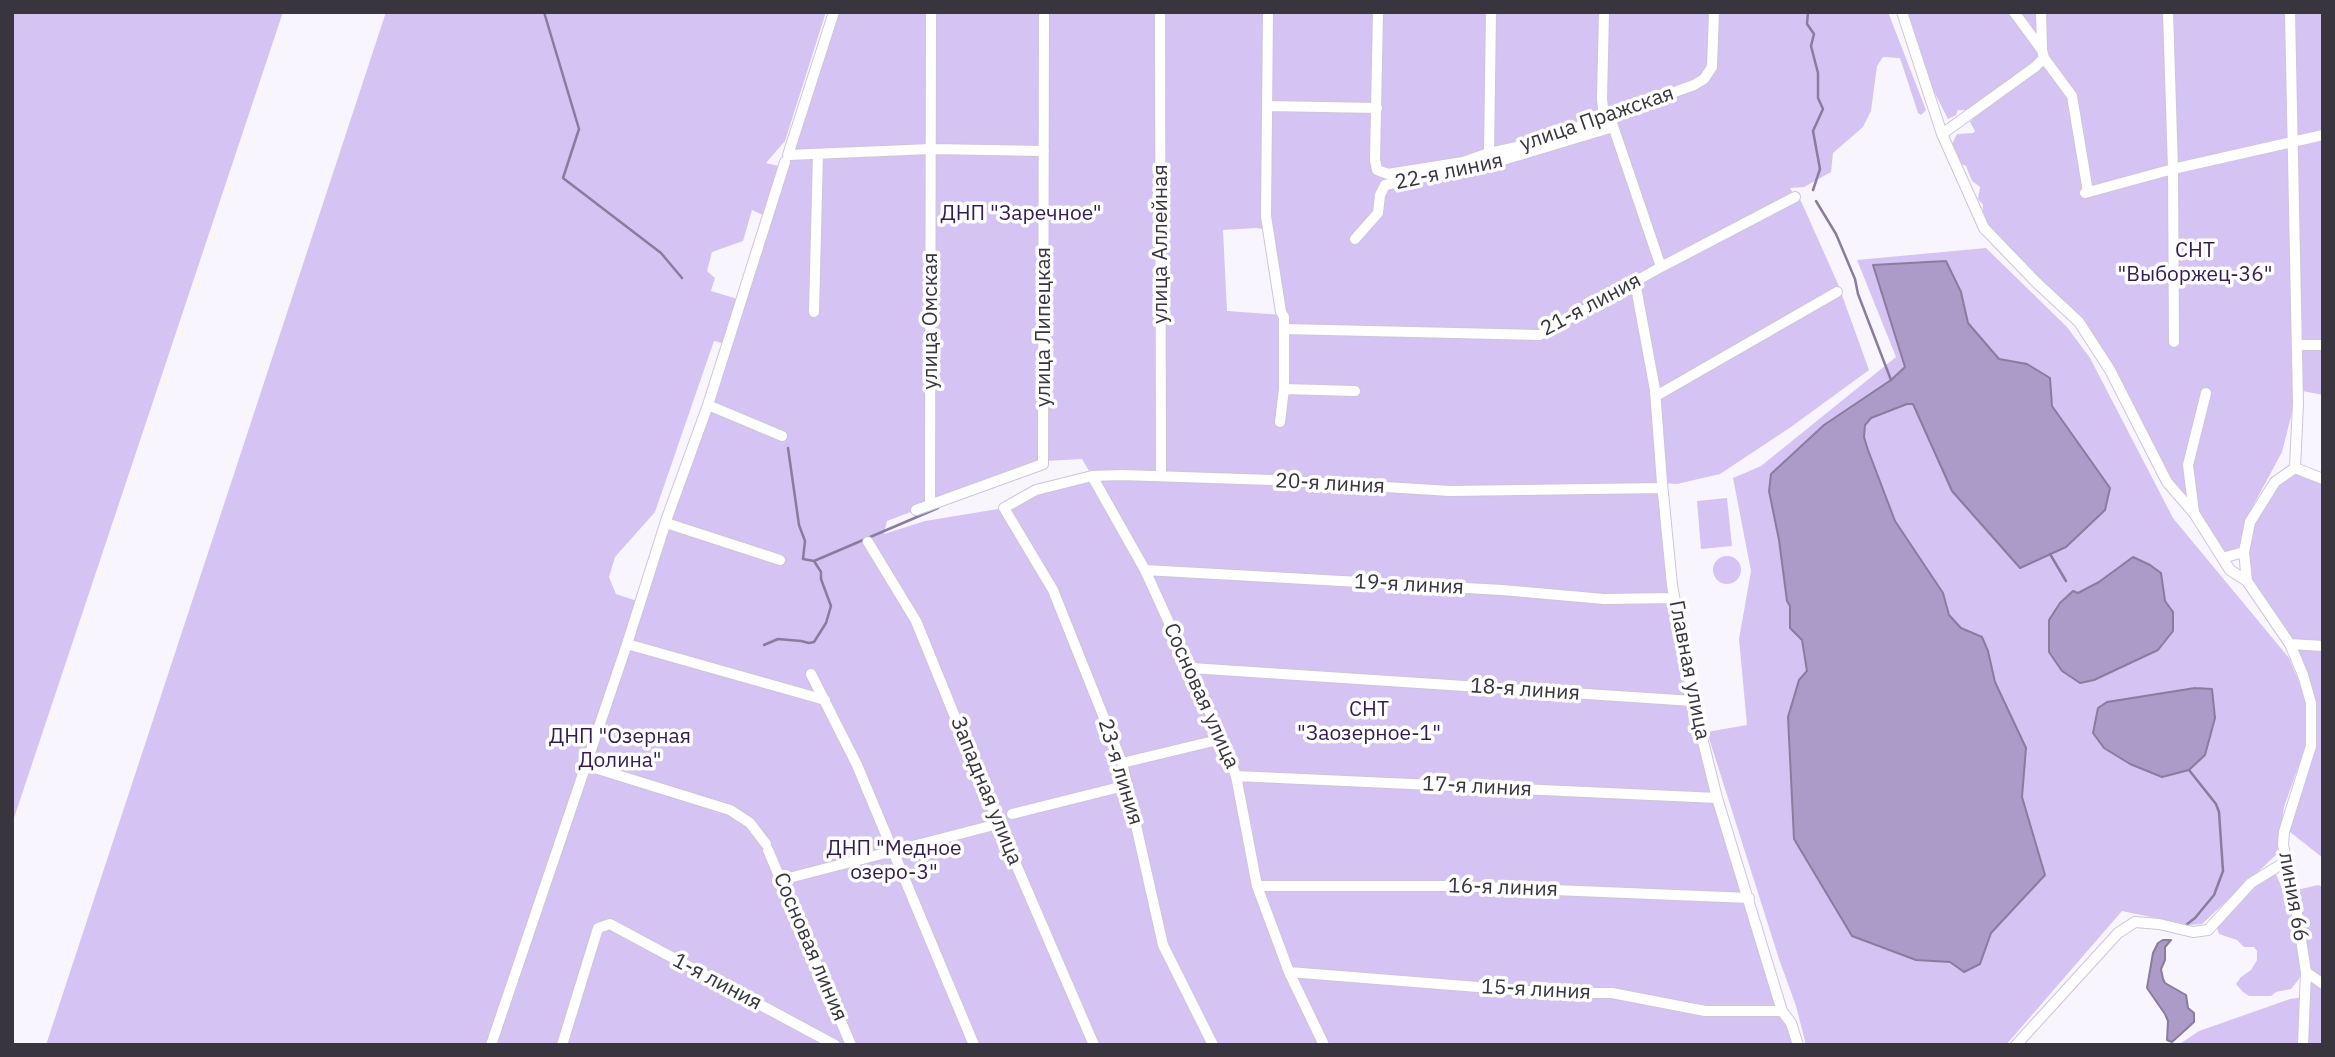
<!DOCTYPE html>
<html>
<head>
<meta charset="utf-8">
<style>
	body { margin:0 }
	#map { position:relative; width:2335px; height:1057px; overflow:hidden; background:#f9f5ff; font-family:"IBM Plex Sans",sans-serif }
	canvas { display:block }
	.frame { position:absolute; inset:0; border:14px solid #38353e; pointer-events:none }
</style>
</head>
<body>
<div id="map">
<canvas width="2335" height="1057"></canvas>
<div class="frame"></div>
</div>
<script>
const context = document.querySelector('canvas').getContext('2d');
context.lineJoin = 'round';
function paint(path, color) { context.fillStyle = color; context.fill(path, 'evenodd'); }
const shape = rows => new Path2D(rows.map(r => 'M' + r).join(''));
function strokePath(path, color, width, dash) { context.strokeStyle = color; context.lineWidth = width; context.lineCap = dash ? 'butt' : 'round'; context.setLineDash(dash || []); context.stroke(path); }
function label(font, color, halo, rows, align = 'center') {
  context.font = font + ' "IBM Plex Sans",sans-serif'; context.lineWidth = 7; context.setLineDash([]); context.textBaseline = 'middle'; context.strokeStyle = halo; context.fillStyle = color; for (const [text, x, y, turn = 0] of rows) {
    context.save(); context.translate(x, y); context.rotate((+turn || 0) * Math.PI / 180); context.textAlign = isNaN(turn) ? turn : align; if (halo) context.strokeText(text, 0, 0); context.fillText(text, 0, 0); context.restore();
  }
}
paint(shape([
	[12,12,283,12,12,824],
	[386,12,826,12,785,141,766,163,783,167,834,12,1888,12,1926,110,1921,115,1918,113,1900,58,1883,57,1877,66,1871,111,1863,127,1833,153,1831,172,1804,187,1790,188,1795,197,1801,201,1838,284,1869,370,1791,427,1720,474,1677,484,1662,483,1674,598,1717,798,1798,1045,46,1045],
	[752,210,767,217,741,300,711,291,715,278,707,271,712,252,743,241],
	[1256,228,1271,230,1283,315,1227,311,1223,230],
	[714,341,726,344,640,602,616,594,609,577,615,557,655,512],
	[1082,459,1092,476,1036,490,1004,508,925,521,884,534,887,521,916,510,1045,461],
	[1906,12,2323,12,2323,395,2292,389,2293,409,2282,452,2253,506,2250,521,2275,482,2295,468,2323,477,2323,858,2285,828,2311,746,2303,675,2247,581,2243,552,2220,556,2178,496,2079,322,1991,237,1982,216,1983,205,1978,199,1980,187,1972,181,1966,166,1959,163,1952,144,1957,134,1973,133,1975,131,1970,122,1980,111,1958,110,1956,115,1948,119,1926,76],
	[1986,248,2067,327,2090,358,2173,518,2289,658,2306,698,2308,739,2284,807,2277,854,2202,924,2189,925,2122,911,2006,1045,1806,1045,1796,1006,1779,959,1707,732,1747,725,1739,639,1751,571,1733,478,1761,466,1896,357,1857,260],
	[1727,498,1732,546,1701,549,1697,501],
	'1713 570a14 14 0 1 1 28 0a14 14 0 1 1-28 0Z',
	[2276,874,2289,905,2302,971,2299,979,2291,989,2276,992,2271,996,2249,996,2243,992,2236,984,2241,977,2251,970,2257,960,2257,951,2254,947,2244,947,2237,940,2219,934,2217,928,2253,886,2272,875],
	[2318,885,2323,887,2323,1045,2178,1045,2199,1031,2290,999,2304,997,2293,891]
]), '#d5c3f3');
const water = shape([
	[1946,261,1961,292,1968,323,1999,359,2027,364,2050,378,2052,406,2110,488,2105,510,2066,547,2020,568,1952,491,1913,404,1907,404,1871,418,1865,425,1864,437,1868,450,1895,521,1943,593,1949,615,1961,628,1982,637,1988,651,1995,682,2026,748,2022,797,2045,875,1991,933,1980,964,1964,972,1950,962,1916,960,1852,936,1794,839,1788,717,1799,680,1807,671,1802,640,1790,628,1790,606,1787,601,1779,540,1769,491,1771,474,1824,425,1891,380,1905,367,1873,265,1946,261],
	[2133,557,2150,565,2161,573,2165,601,2173,612,2173,631,2158,650,2094,680,2080,683,2062,671,2049,652,2049,620,2060,603,2073,591,2078,593,2099,582,2133,557],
	[2195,688,2212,689,2215,718,2205,755,2189,770,2162,777,2130,764,2104,748,2093,733,2098,708,2107,702,2195,688],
	[2163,940,2171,940,2165,947,2165,960,2161,969,2163,979,2165,983,2186,995,2188,1008,2194,1013,2194,1022,2172,1042,2167,1040,2168,1021,2165,1014,2147,988,2153,953,2158,943,2163,940]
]);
paint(water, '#ac9ac9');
strokePath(water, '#897c9f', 2);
strokePath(shape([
	[544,12,579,129,563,178,661,253,682,278],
	[1808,12,1807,24,1814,34,1811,46,1818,73,1818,98,1823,109,1813,131,1820,169,1813,190],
	[1816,201,1836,234,1855,279,1858,294,1891,380],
	[2050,554,2066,581],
	[814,561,938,508],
	[764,645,778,639,801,641,809,643,814,642,826,623,831,606,821,579,821,572,814,561,803,559,805,541,799,525,788,448],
	[2186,925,2195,918,2214,895,2223,871,2219,812,2216,804,2189,770]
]), '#897c9f', 2.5);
const street = shape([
	[834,12,788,155,931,149,1044,151],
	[1160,12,1161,475],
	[1268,12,1266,216,1281,312,1284,317,1284,389,1280,422],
	[1378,12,1375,160,1377,170,1388,174,1463,162,1489,153,1531,144,1694,85,1704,79,1712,67,1714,12],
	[1604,12,1602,99,1603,108,1612,123,1661,267],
	[1902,12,1942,134,1984,228,2036,282,2079,322,2110,370,2167,482,2194,513,2230,570,2247,581,2290,644,2303,675,2311,703,2311,746,2284,832,2283,845,2295,901,2306,972,2303,1045],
	[2014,12,2042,50,2044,58,2072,96,2088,192],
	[2041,12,2042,50],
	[2168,12,2173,169,2174,342],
	[2290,12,2298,403,2295,468],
	[1269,106,1377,108],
	[1942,134,2035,67,2044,58],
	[1489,153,1491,12],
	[2085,193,2173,169,2323,135],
	[1355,239,1378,213,1380,195,1385,185,1493,163,1613,127],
	[1635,282,1655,390,1662,483,1672,585,1693,701,1717,798,1782,1011,1791,1023,1798,1045],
	[814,312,818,154],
	[1284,329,1540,335,1661,267,1795,197],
	[2297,345,2323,345],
	[1284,389,1355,391],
	[1656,396,1837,292],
	[708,405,782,436],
	[2295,468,2323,479],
	[1092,476,1145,570,1222,739,1236,776,1257,886,1289,972,1324,1045],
	[930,504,931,12],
	[916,510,1043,464,1044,12],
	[2194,513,2188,465,2206,393],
	[666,523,780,560],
	[868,542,916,621,999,825,1094,1045],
	[2222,558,2244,552],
	[1145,570,1502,590,1604,599,1674,598],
	[2247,581,2244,552,2250,522,2275,482,2295,468],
	[627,644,825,700],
	[2290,644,2323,646],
	[1191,668,1693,701],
	[811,674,857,765,974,1045],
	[1122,763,1222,739],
	[585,765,730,810,750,823,766,844],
	[1236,776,1717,798],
	[1012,814,1128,785],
	[768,850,851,1045],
	[781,880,998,824],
	[1257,886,1457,886,1749,898],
	[1289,972,1553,993,1612,993,1705,1011,1782,1011],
	[2306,972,2323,984],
	[491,1045,627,644,667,518,708,405,785,162],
	[562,1045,598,928,610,924,835,1045],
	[1213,1045,1163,945,1122,763,1053,590,1004,508,1036,490,1092,476,1122,475,1272,480,1450,491,1662,488],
	[2016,1045,2118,933,2135,922,2159,924,2193,932,2208,930,2251,883,2285,862]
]);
strokePath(street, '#cdc5dc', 12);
strokePath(street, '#fff', 10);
label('21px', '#38353e', '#fff', [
	["улица Пражская",1597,119,-19],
	["22-я линия",1449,172,-12],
	["улица Аллейная",1161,244,-90],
	["21-я линия",1591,305,-28],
	["улица Омская",931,321,-90],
	["улица Липецкая",1044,327,-90],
	["20-я линия",1330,484,3],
	["19-я линия",1409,585,3],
	["Главная улица",1689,670,79],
	["18-я линия",1525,690,4],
	["Сосновая улица",1201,696,66],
	["23-я линия",1120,772,73],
	["17-я линия",1477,787,3],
	["Западная улица",986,791,68],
	["16-я линия",1503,888,2],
	["линия 66",2293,897,80],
	["Сосновая линия",810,947,67],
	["1-я линия",717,982,28],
	["15-я линия",1536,990,3]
]);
label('21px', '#351b54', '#fff', [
	["ДНП \"Заречное\"",1021,214],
	["СНТ",2195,251],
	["\"Выборжец-36\"",2195,275],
	["СНТ",1369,710],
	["\"Заозерное-1\"",1369,734],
	["ДНП \"Озерная",620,737],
	["Долина\"",620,761],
	["ДНП \"Медное",894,849],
	["озеро-3\"",894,873]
]);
</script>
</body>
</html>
